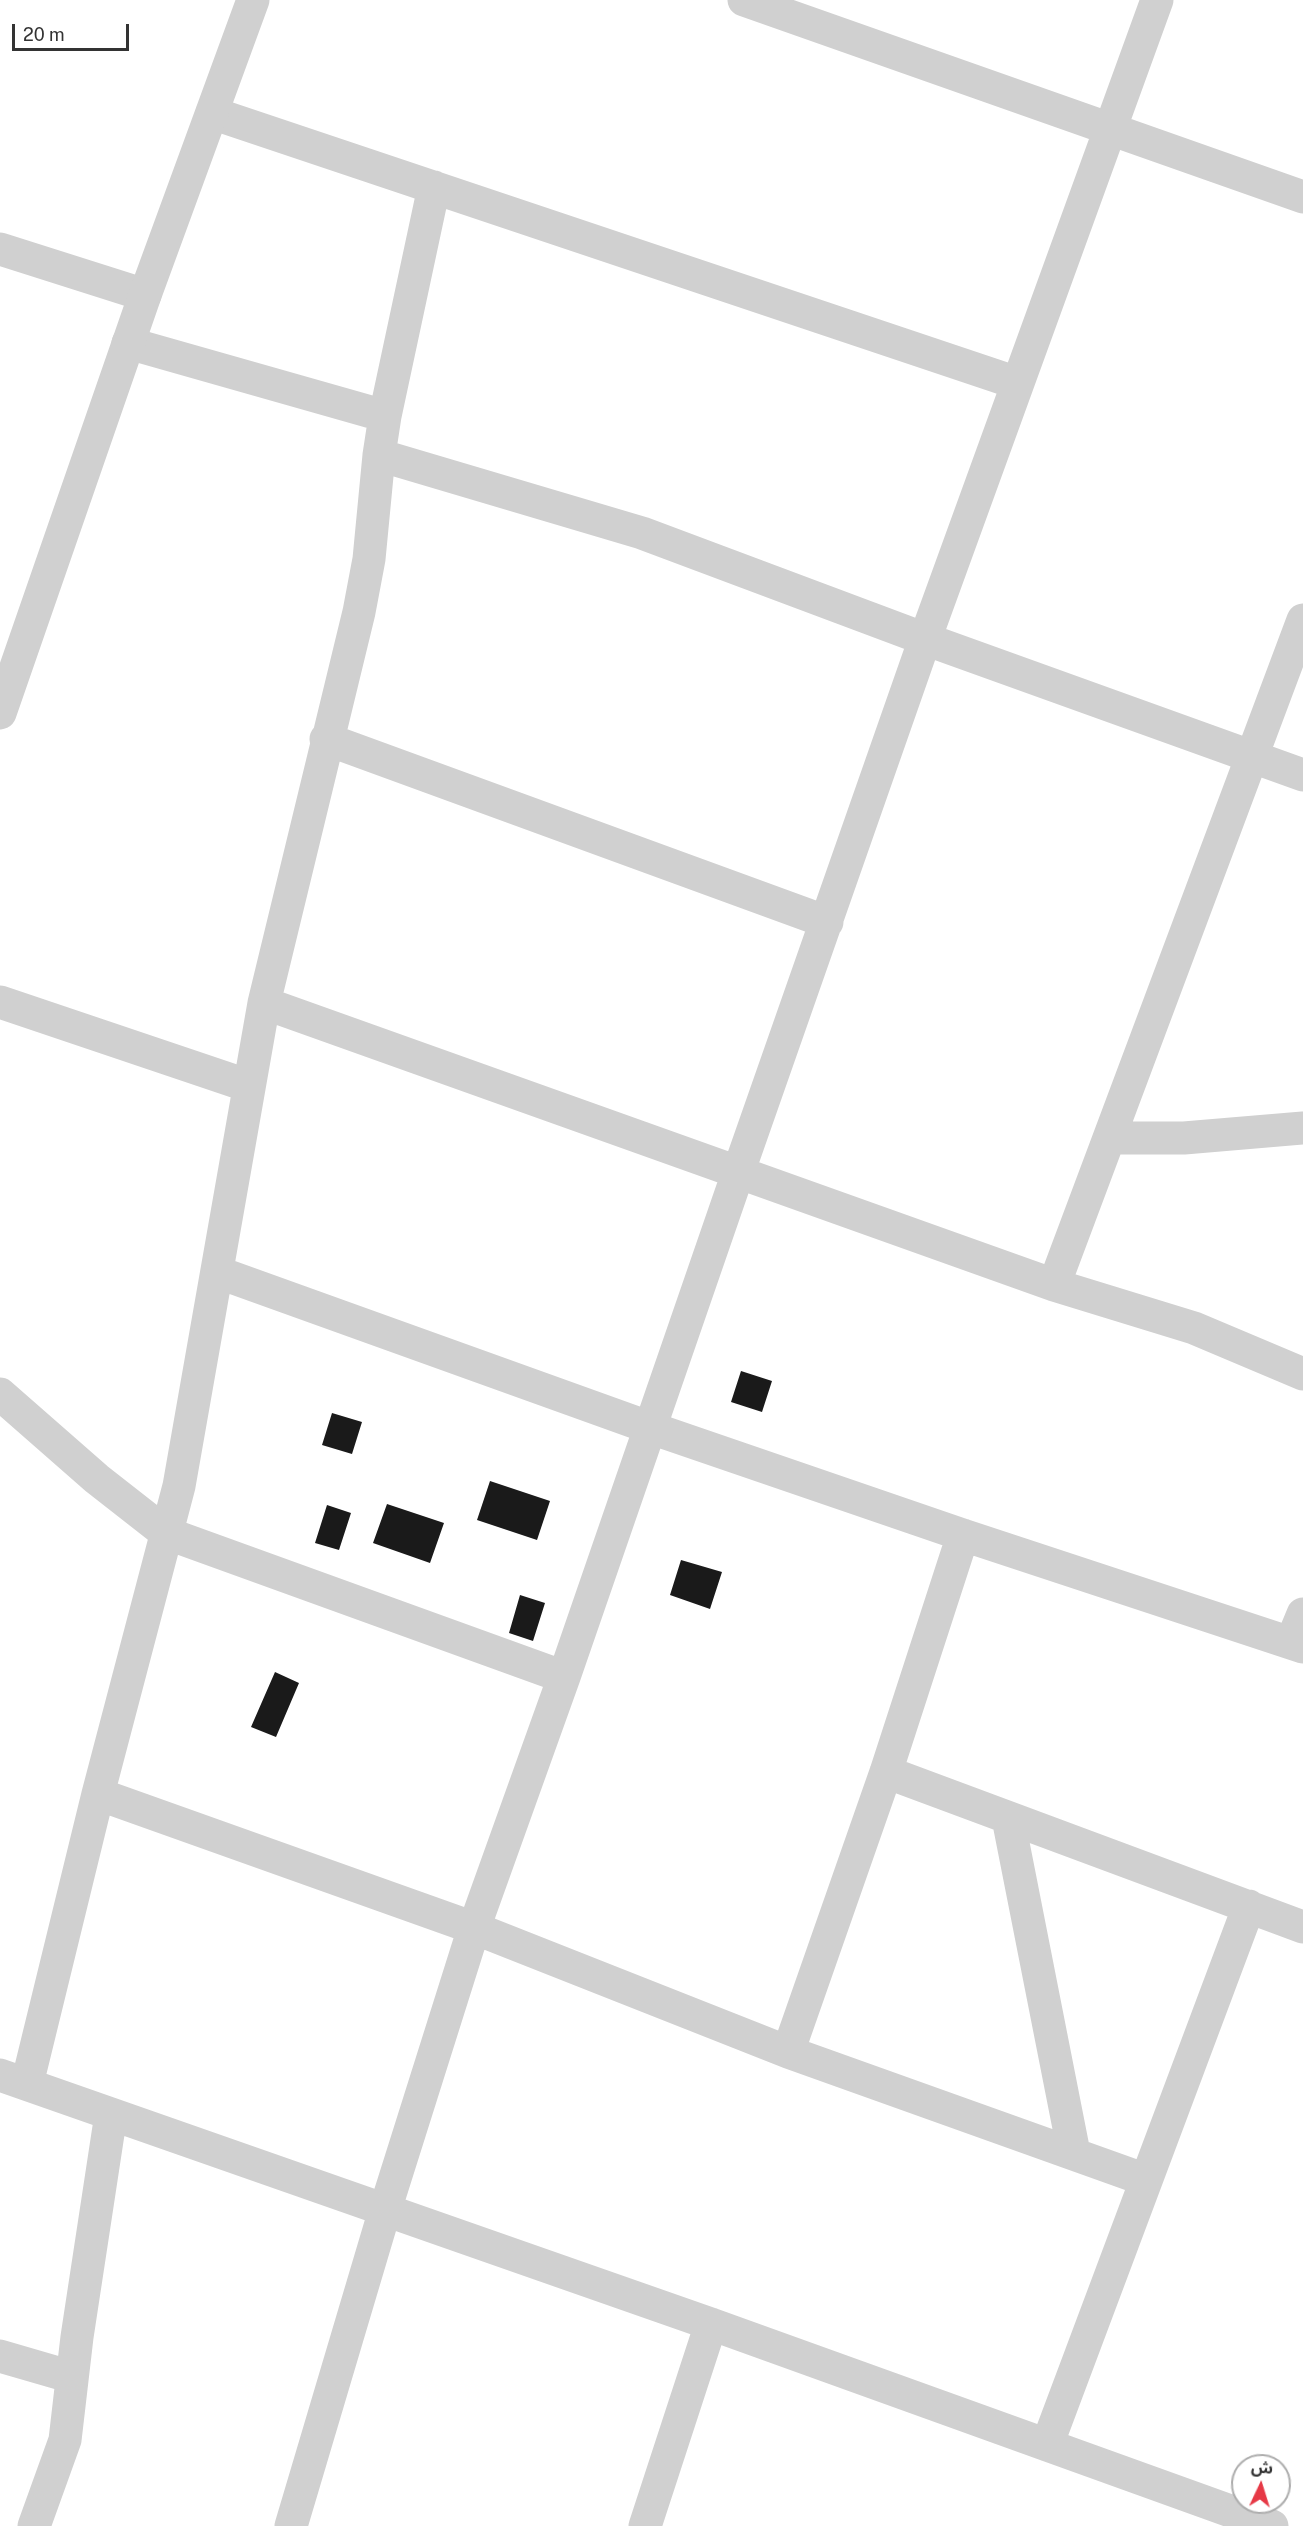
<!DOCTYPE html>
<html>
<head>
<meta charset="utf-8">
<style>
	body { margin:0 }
	#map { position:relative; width:1303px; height:2526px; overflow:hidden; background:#fff; font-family:"Public Sans","Noto Sans Arabic",sans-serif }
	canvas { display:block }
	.north { position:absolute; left:1231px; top:2454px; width:60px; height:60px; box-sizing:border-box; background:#fff; border:2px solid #adadad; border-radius:50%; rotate:4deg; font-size:16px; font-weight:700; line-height:24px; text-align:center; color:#333 }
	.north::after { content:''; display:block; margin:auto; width:21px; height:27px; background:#e63946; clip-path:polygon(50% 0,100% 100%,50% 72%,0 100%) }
	.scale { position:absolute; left:12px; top:24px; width:117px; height:27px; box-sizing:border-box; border:3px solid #333; border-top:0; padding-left:8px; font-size:18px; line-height:21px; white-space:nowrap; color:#333; -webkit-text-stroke:4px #fff; paint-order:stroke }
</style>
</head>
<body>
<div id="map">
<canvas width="1303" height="2526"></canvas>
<div class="north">ش</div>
<div class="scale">20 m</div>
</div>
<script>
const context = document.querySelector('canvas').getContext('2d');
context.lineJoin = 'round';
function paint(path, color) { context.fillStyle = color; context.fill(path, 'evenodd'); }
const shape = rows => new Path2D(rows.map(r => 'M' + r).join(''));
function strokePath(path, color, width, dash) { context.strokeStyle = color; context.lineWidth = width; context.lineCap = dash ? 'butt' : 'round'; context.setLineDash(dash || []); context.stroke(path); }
paint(shape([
	[741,1371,772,1381,762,1412,731,1402],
	[332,1413,362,1422,352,1454,322,1445],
	[490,1481,550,1501,537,1540,477,1520],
	[387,1504,444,1523,430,1563,373,1543],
	[327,1505,351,1513,339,1550,315,1543],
	[681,1560,722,1572,710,1609,670,1595],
	[520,1595,545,1603,533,1641,509,1633],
	[275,1672,299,1683,276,1737,251,1727]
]), '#1a1a1a');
strokePath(shape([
	[744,0,1303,197],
	[212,113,1017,383],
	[0,249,145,295],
	[128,343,385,416],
	[379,455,642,533,925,639,1303,775],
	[326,739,827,922],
	[0,1002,249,1086],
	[264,1003,1054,1285,1194,1328,1303,1374],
	[1109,1138,1184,1138,1303,1128],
	[217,1272,651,1428,963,1535,1303,1647],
	[1054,1285,1303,620],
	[0,1394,97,1479,166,1533,564,1677],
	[1291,1643,1303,1614],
	[886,1772,1303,1927],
	[98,1794,474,1928,788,2052,1146,2180],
	[1008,1818,1074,2153],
	[788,2052,886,1772,963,1535],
	[0,2075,711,2324,1272,2526],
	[27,2084,98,1794,179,1486,264,1003,359,612,369,559,379,455,385,416,434,187],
	[0,2356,72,2377],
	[1047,2445,1249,1906],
	[34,2526,65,2440,77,2337,111,2114],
	[291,2526,385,2210,474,1928,564,1677,738,1173,925,639,1157,0],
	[645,2526,711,2324]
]), '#d0d0d0', 33);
strokePath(shape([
	[0,713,145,295,253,0]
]), '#d0d0d0', 33);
</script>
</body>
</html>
